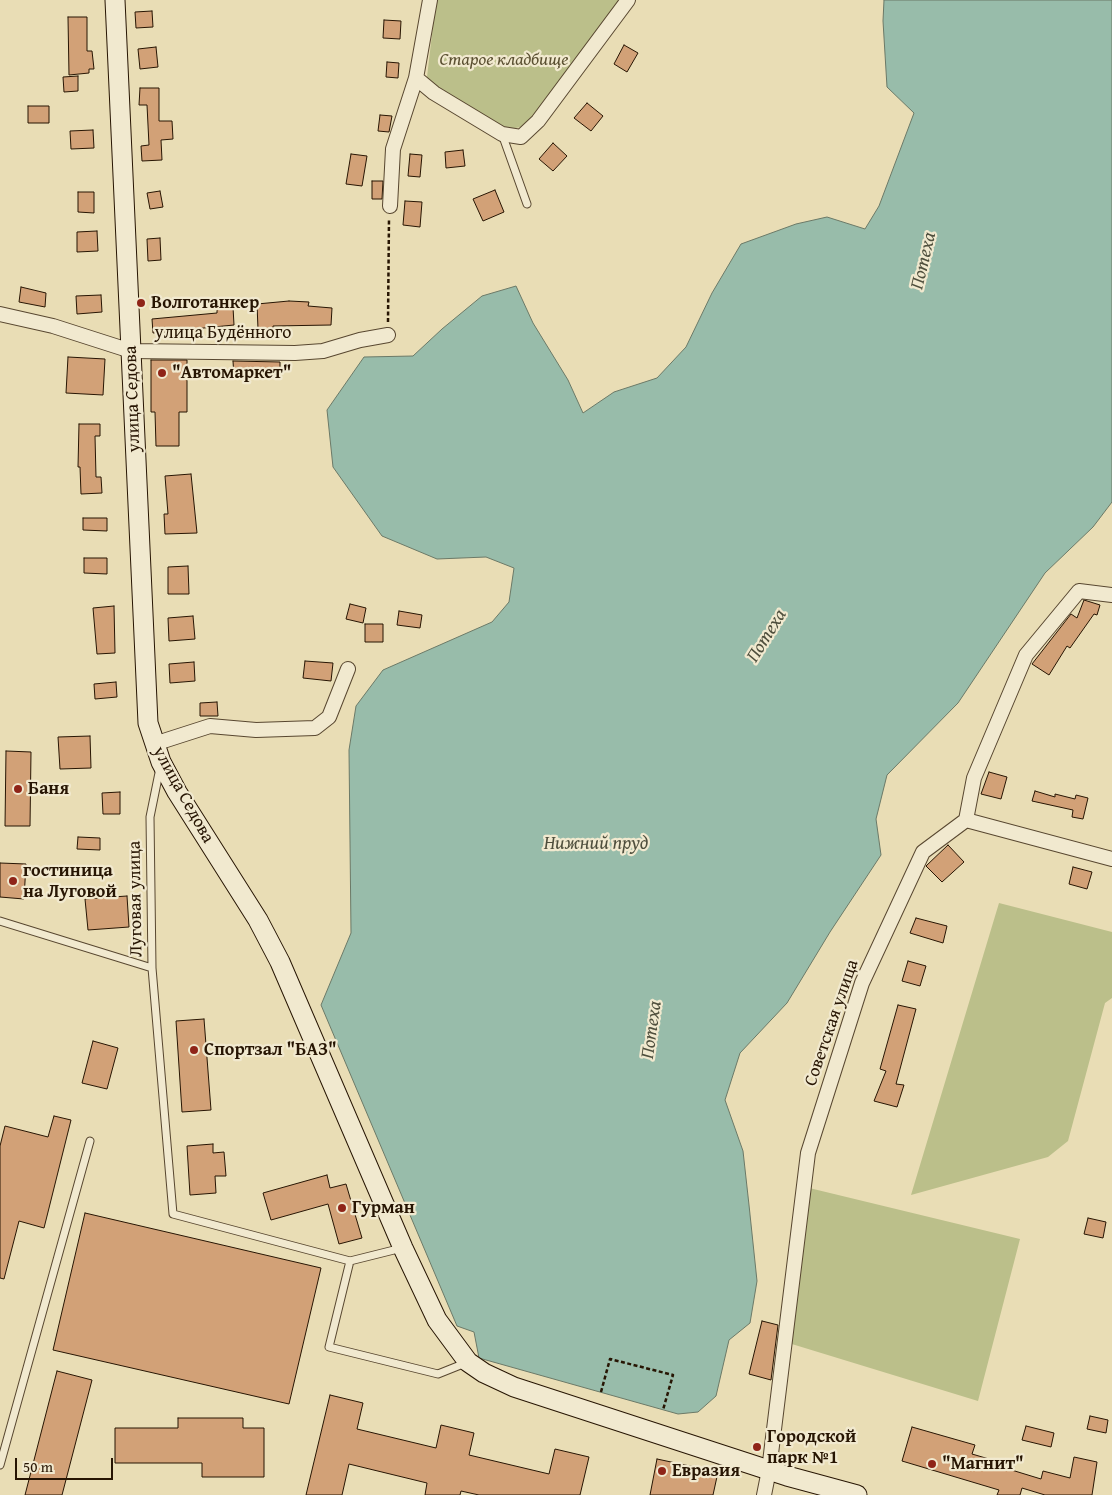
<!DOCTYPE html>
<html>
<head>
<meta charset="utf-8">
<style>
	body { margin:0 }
	#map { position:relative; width:1112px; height:1495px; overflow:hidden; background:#e9ddb5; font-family:"Gentium Book Plus",serif }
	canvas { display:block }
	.scale { position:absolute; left:15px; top:1458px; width:98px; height:22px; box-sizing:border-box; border:2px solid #271503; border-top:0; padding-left:6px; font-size:15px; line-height:18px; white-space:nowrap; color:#271503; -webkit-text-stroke:4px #f1e9cf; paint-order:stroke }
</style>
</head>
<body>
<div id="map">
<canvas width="1112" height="1495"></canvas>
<div class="scale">50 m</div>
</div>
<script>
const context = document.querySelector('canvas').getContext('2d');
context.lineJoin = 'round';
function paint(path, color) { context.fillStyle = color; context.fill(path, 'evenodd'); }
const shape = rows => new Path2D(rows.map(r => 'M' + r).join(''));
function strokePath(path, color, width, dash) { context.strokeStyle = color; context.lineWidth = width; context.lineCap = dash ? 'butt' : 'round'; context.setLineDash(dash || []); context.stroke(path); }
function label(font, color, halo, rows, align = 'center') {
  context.font = font + ' "Gentium Book Plus",serif'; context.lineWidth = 4.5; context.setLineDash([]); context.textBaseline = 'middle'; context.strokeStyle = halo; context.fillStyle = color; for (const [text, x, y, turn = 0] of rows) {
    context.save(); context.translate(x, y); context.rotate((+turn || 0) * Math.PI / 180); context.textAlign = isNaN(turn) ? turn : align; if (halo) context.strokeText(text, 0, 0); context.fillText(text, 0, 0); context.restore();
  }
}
paint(shape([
	[436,0,623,0,526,126,505,130,431,86,427,77],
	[999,903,1112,932,1112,998,1105,1003,1068,1141,1048,1157,911,1195],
	[801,1186,1020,1239,978,1401,782,1341]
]), '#bbbf8a');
const water = shape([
	[884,0,1112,0,1112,502,1093,527,1045,573,958,703,887,775,876,819,881,855,830,932,787,1003,740,1053,725,1100,743,1151,749,1205,757,1281,750,1323,729,1340,716,1396,698,1412,678,1414,479,1358,474,1332,457,1326,321,1005,351,933,349,750,356,706,383,670,492,622,509,602,514,568,486,557,437,559,382,536,333,467,327,410,364,357,413,356,442,329,482,296,516,286,533,323,568,380,583,413,614,392,657,378,686,347,712,293,741,244,796,224,827,217,865,229,879,206,914,113,887,87,883,21,884,0]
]);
paint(water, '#98bcaa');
strokePath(water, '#6b7967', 1);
const building = shape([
	[152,11,153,27,136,28,135,12,152,11],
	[68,17,87,17,87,51,92,51,94,69,89,69,89,73,69,75,68,17],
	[384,20,401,21,400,39,383,38,384,20],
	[624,45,638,53,627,72,614,64,624,45],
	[156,47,158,67,140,69,138,49,156,47],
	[387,62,399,63,398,78,386,77,387,62],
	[78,76,78,91,64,92,63,77,78,76],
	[140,88,159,88,159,121,172,121,173,139,161,140,162,160,142,161,141,146,149,145,147,105,139,105,140,88],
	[587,103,603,116,591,131,574,118,587,103],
	[28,106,49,106,49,123,28,123,28,106],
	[380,115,392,116,389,132,378,131,380,115],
	[93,130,94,148,71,149,70,131,93,130],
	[553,143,567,156,553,171,539,159,553,143],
	[463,150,465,166,446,168,445,152,463,150],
	[351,154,367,156,362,186,346,184,351,154],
	[410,154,422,155,420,177,408,176,410,154],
	[372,181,383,181,382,199,372,199,372,181],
	[495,190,504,212,483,221,473,199,495,190],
	[160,191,163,207,150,209,147,193,160,191],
	[78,192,94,192,94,213,78,212,78,192],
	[405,201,422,202,420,227,403,225,405,201],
	[97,231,98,251,77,252,77,232,97,231],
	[160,238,161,260,148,261,147,239,160,238],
	[21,287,46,293,45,307,19,302,21,287],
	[101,295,102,312,77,314,76,296,101,295],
	[289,301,309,302,308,306,332,308,331,325,273,326,273,328,258,329,257,304,289,301],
	[233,307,234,325,153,333,152,319,217,313,217,308,233,307],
	[68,357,105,359,103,395,66,393,68,357],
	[151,360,187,360,187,412,179,412,179,446,156,446,155,412,151,412,151,360],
	[233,361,280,362,280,374,234,377,233,361],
	[79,424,100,424,100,436,95,436,96,477,101,477,102,493,81,494,80,467,78,467,79,424],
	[191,474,197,533,165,534,164,514,168,514,165,476,191,474],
	[83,518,107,518,107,531,83,530,83,518],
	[84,558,107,558,107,574,84,573,84,558],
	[188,566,189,594,168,594,168,567,188,566],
	[1084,600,1100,605,1097,615,1094,614,1070,648,1067,646,1049,675,1032,664,1071,614,1077,618,1084,600],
	[350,604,366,608,363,623,346,619,350,604],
	[114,606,115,653,97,654,93,608,114,606],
	[399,611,422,615,420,628,397,625,399,611],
	[193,616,195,639,169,641,168,618,193,616],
	[365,624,383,624,383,642,365,642,365,624],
	[305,661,333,663,331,681,303,678,305,661],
	[194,662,195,681,170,683,169,664,194,662],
	[116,682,117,697,95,699,94,684,116,682],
	[217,702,218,716,200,716,200,703,217,702],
	[90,736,91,768,60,769,58,737,90,736],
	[6,751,31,752,30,826,5,826,6,751],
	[989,772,1007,777,1001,799,981,794,989,772],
	[1035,791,1055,797,1055,794,1075,799,1076,795,1088,798,1083,819,1072,817,1073,810,1032,801,1035,791],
	[120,792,120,814,103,814,102,793,120,792],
	[78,837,100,838,100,850,77,849,78,837],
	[948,845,964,862,942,882,926,866,948,845],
	[0,863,26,864,24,899,0,897,0,863],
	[1073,867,1092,872,1087,889,1069,884,1073,867],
	[127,896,129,927,88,930,85,899,127,896],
	[916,918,947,926,943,943,910,933,916,918],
	[908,961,926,966,920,986,902,981,908,961],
	[898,1005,916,1009,896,1084,904,1085,897,1107,874,1101,886,1071,880,1069,898,1005],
	[204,1019,211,1110,182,1112,176,1021,204,1019],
	[93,1041,118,1048,107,1089,82,1083,93,1041],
	[54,1116,71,1120,44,1228,19,1221,4,1279,0,1278,0,1146,5,1126,48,1137,54,1116],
	[213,1144,213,1153,224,1152,226,1176,215,1176,216,1193,190,1195,187,1146,213,1144],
	[327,1175,330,1188,346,1184,362,1238,339,1244,328,1204,271,1220,263,1193,327,1175],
	[85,1213,321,1268,289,1404,53,1350,85,1213],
	[1088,1218,1106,1222,1103,1238,1084,1234,1088,1218],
	[762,1321,778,1325,771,1380,749,1374,762,1321],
	[57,1371,92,1380,62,1495,25,1495,57,1371],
	[330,1395,363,1403,357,1429,436,1448,441,1425,474,1433,469,1455,549,1474,555,1449,589,1457,580,1495,479,1495,461,1491,460,1495,425,1495,427,1483,349,1464,342,1495,306,1495,330,1395],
	[1090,1416,1108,1420,1106,1433,1087,1429,1090,1416],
	[178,1418,243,1418,243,1428,264,1428,264,1477,202,1477,202,1463,115,1463,115,1428,178,1428,178,1418],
	[1026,1426,1054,1433,1051,1447,1022,1440,1026,1426],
	[912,1427,975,1445,972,1454,1006,1464,1005,1468,1041,1479,1043,1471,1070,1478,1074,1457,1097,1462,1092,1495,1045,1495,1022,1488,1020,1495,997,1495,999,1490,902,1461,912,1427],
	[657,1459,718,1472,713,1495,650,1495,657,1459]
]);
paint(building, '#d2a177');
strokePath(building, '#271503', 1);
const lane = shape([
	[502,134,527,204],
	[0,921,152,968,150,817,160,768],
	[152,968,173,1214,350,1261,402,1248],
	[350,1261,329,1347,438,1374,468,1362],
	[0,1465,90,1141]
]);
const street = shape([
	[416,78,434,93,502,134,521,137,538,121,628,0],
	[390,206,393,149,416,78,430,0],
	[0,314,53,326,131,351,295,353,323,351,360,340,388,335],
	[154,744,210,726,256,730,315,728,329,717,348,669],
	[966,820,1112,859],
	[764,1495,769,1470,808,1153,862,983,923,852,966,820,974,778,1026,655,1079,591,1112,595]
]);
const secondary = shape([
	[115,0,148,723,161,762,177,792,258,920,280,962,403,1248,437,1320,468,1362,484,1373,514,1387,787,1476,857,1495]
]);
strokePath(lane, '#584730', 9);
strokePath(street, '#584730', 16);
strokePath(secondary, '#271503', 21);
strokePath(shape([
	[388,322,389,218],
	[601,1392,610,1359,673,1375,663,1410]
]), '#271503', 2.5, [4, 2.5]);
strokePath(lane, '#f1e9cf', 7);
strokePath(street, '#f1e9cf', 14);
strokePath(secondary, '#f1e9cf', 19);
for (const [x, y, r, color] of [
	[141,303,5,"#8f2418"],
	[162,373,5,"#8f2418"],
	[18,789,5,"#8f2418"],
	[13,881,5,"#8f2418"],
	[194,1050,5,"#8f2418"],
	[342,1208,5,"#8f2418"],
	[757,1447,5,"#8f2418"],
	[932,1464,5,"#8f2418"],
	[662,1471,5,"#8f2418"]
]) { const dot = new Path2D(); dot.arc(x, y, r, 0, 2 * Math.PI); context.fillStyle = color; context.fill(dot); strokePath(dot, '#f1e9cf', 2); }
label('italic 18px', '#5b5032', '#f1e9cf', [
	["Старое кладбище",504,60]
]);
label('bold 18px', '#271503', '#f1e9cf', [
	["Волготанкер",151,303],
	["\"Автомаркет\"",172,373],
	["Баня",28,789],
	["гостиница",23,871],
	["на Луговой",23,892],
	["Спортзал \"БАЗ\"",204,1050],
	["Гурман",352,1208],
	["Городской",767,1437],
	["парк №1",767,1458],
	["\"Магнит\"",942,1464],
	["Евразия",672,1471]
], 'left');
label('18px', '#271503', '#f1e9cf', [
	["улица Будённого",223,333],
	["улица Седова",133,399,-92],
	["улица Седова",183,795,61],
	["Луговая улица",136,899,-91],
	["Советская улица",832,1023,-71]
]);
label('italic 19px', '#4f4f3d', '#f1e9cf', [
	["Потеха",924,261,-77],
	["Потеха",767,636,-58],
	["Нижний пруд",596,844],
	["Потеха",652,1030,-82]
]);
</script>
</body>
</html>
